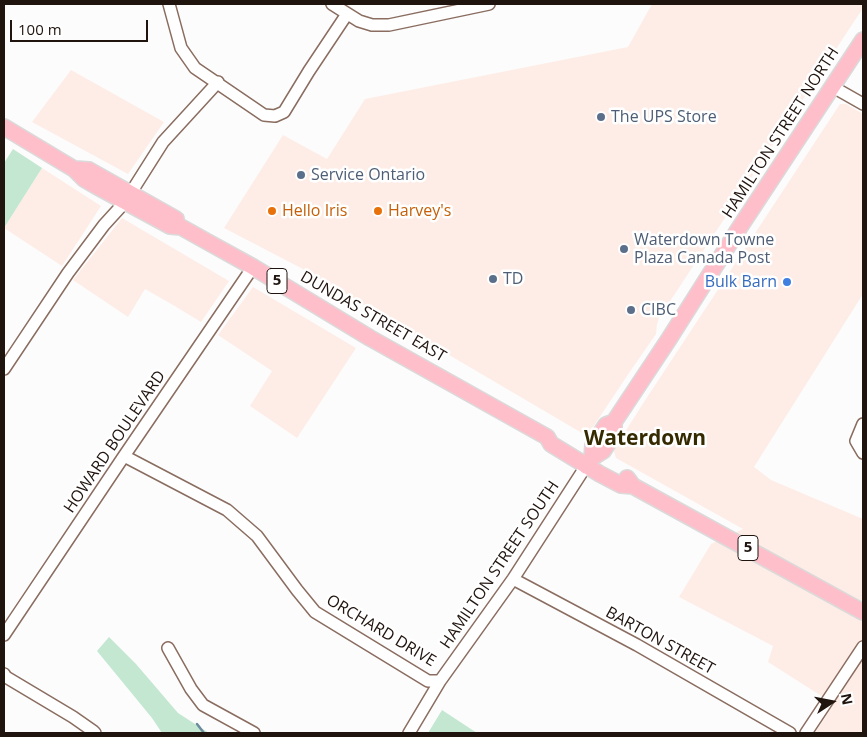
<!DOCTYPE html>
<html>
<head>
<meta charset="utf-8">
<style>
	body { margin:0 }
	#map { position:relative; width:867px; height:737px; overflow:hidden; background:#fcfcfc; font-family:"Open Sans",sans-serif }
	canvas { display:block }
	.frame { position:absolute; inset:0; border:5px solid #20140f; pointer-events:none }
	.north { position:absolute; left:807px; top:677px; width:50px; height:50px; -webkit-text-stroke:4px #fff; paint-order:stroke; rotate:79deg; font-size:14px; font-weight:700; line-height:20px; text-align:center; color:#20140f }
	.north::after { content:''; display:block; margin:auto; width:18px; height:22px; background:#20140f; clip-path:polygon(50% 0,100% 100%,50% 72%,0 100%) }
	.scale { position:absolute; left:10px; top:20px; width:138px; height:22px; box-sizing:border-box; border:2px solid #20140f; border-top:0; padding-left:6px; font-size:15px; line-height:18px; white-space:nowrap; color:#20140f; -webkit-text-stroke:4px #fff; paint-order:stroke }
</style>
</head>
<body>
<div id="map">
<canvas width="867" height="737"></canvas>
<div class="frame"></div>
<div class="north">N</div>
<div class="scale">100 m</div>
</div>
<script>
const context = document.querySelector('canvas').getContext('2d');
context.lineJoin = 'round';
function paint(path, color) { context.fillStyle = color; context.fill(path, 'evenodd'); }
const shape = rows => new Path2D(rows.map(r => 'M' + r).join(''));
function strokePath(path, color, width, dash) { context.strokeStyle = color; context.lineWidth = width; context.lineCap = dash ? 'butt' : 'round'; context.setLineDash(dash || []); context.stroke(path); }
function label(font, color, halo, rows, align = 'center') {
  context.font = font + ' "Open Sans",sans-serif'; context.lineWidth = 5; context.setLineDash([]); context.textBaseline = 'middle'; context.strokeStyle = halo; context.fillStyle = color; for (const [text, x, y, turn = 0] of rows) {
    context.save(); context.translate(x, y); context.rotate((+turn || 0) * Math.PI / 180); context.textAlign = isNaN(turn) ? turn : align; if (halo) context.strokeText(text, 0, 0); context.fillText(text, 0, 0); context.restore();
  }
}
paint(shape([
	[652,4,863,4,863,8,659,318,657,324,656,334,629,373,587,436,301,268,224,228,283,135,327,159,365,99,628,47],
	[71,70,164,122,128,174,32,122],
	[840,104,846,104,863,114,863,294,754,467,771,480,863,519,863,733,815,733,834,704,768,662,773,646,679,597,711,544,743,529,616,458,614,451,616,446,644,402],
	[42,168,101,206,62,266,4,228],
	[122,218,229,281,201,322,173,305,145,289,128,317,73,280],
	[253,287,356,348,297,438,250,406,272,371,218,335]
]), '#feede6');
paint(shape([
	[13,149,42,168,4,228,4,163],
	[109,637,136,664,178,713,209,733,162,733,152,718,97,651],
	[442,710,477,733,428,733]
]), '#c4e7d2');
strokePath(shape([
	[197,724,204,733]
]), '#6d8c9d', 2.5);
const minor = shape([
	[169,4,181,48,195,68,264,115,275,116,284,112,309,71,347,14],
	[332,4,359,21,372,25,389,25,489,4],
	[833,87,863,104],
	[4,369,68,273,104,225,125,202,163,142,218,82],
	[863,424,856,441,863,453],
	[124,456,227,510,257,536,297,590,315,612,428,681,440,681],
	[513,579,637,645,790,733],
	[4,635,124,456,253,267],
	[168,648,191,689,203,705,254,733],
	[4,674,6,677,73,717,93,731,95,733],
	[409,733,440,681,513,579,586,466],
	[806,733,863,647]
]);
const major = shape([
	[4,127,74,169,84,179,96,186,170,226,181,227,206,241,253,267,370,338,547,437,551,444,600,474,621,485,633,486],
	[75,169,89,170,176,219],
	[592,458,593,445,606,425,614,422],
	[586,466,592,458,603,451,614,434,614,422,669,339,738,230,863,40],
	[627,478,633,486,863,612]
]);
strokePath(minor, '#8a6d60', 14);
strokePath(major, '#dbd9d9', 18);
strokePath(minor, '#fff', 11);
strokePath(major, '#ffbfca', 15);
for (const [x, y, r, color] of [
	[601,117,5,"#5c6f8a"],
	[301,175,5,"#5c6f8a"],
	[272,211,5,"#e8710a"],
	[378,211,5,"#e8710a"],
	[624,249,5,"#5c6f8a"],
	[493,279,5,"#5c6f8a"],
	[787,282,5,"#3f7fe0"],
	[631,310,5,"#5c6f8a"]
]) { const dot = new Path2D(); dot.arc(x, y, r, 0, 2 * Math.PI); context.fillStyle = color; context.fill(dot); strokePath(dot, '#fff', 2); }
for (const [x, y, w] of [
	[277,281,20],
	[748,548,20]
]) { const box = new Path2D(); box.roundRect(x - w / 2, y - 12.5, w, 25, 4); context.fillStyle = '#fff'; context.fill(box); strokePath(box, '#20140f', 1); }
label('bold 15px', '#20140f', null, [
	["5",277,281],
	["5",748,548]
]);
label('16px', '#4e5e75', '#fff', [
	["The UPS Store",611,117],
	["Service Ontario",311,175],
	["Waterdown Towne",634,240],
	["Plaza Canada Post",634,258],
	["TD",503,279],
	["CIBC",641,310]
], 'left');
label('16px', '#20140f', '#fff', [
	["HAMILTON STREET NORTH",781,133,-57],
	["DUNDAS STREET EAST",373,317,30],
	["HOWARD BOULEVARD",115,442,-56],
	["HAMILTON STREET SOUTH",500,565,-56],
	["ORCHARD DRIVE",381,631,31],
	["BARTON STREET",660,641,29]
]);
label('16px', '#c56008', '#fff', [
	["Hello Iris",282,211],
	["Harvey's",388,211]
], 'left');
label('16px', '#366cbe', '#fff', [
	["Bulk Barn",777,282]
], 'right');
label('bold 21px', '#352a00', '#fff', [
	["Waterdown",645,439]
]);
</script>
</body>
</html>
